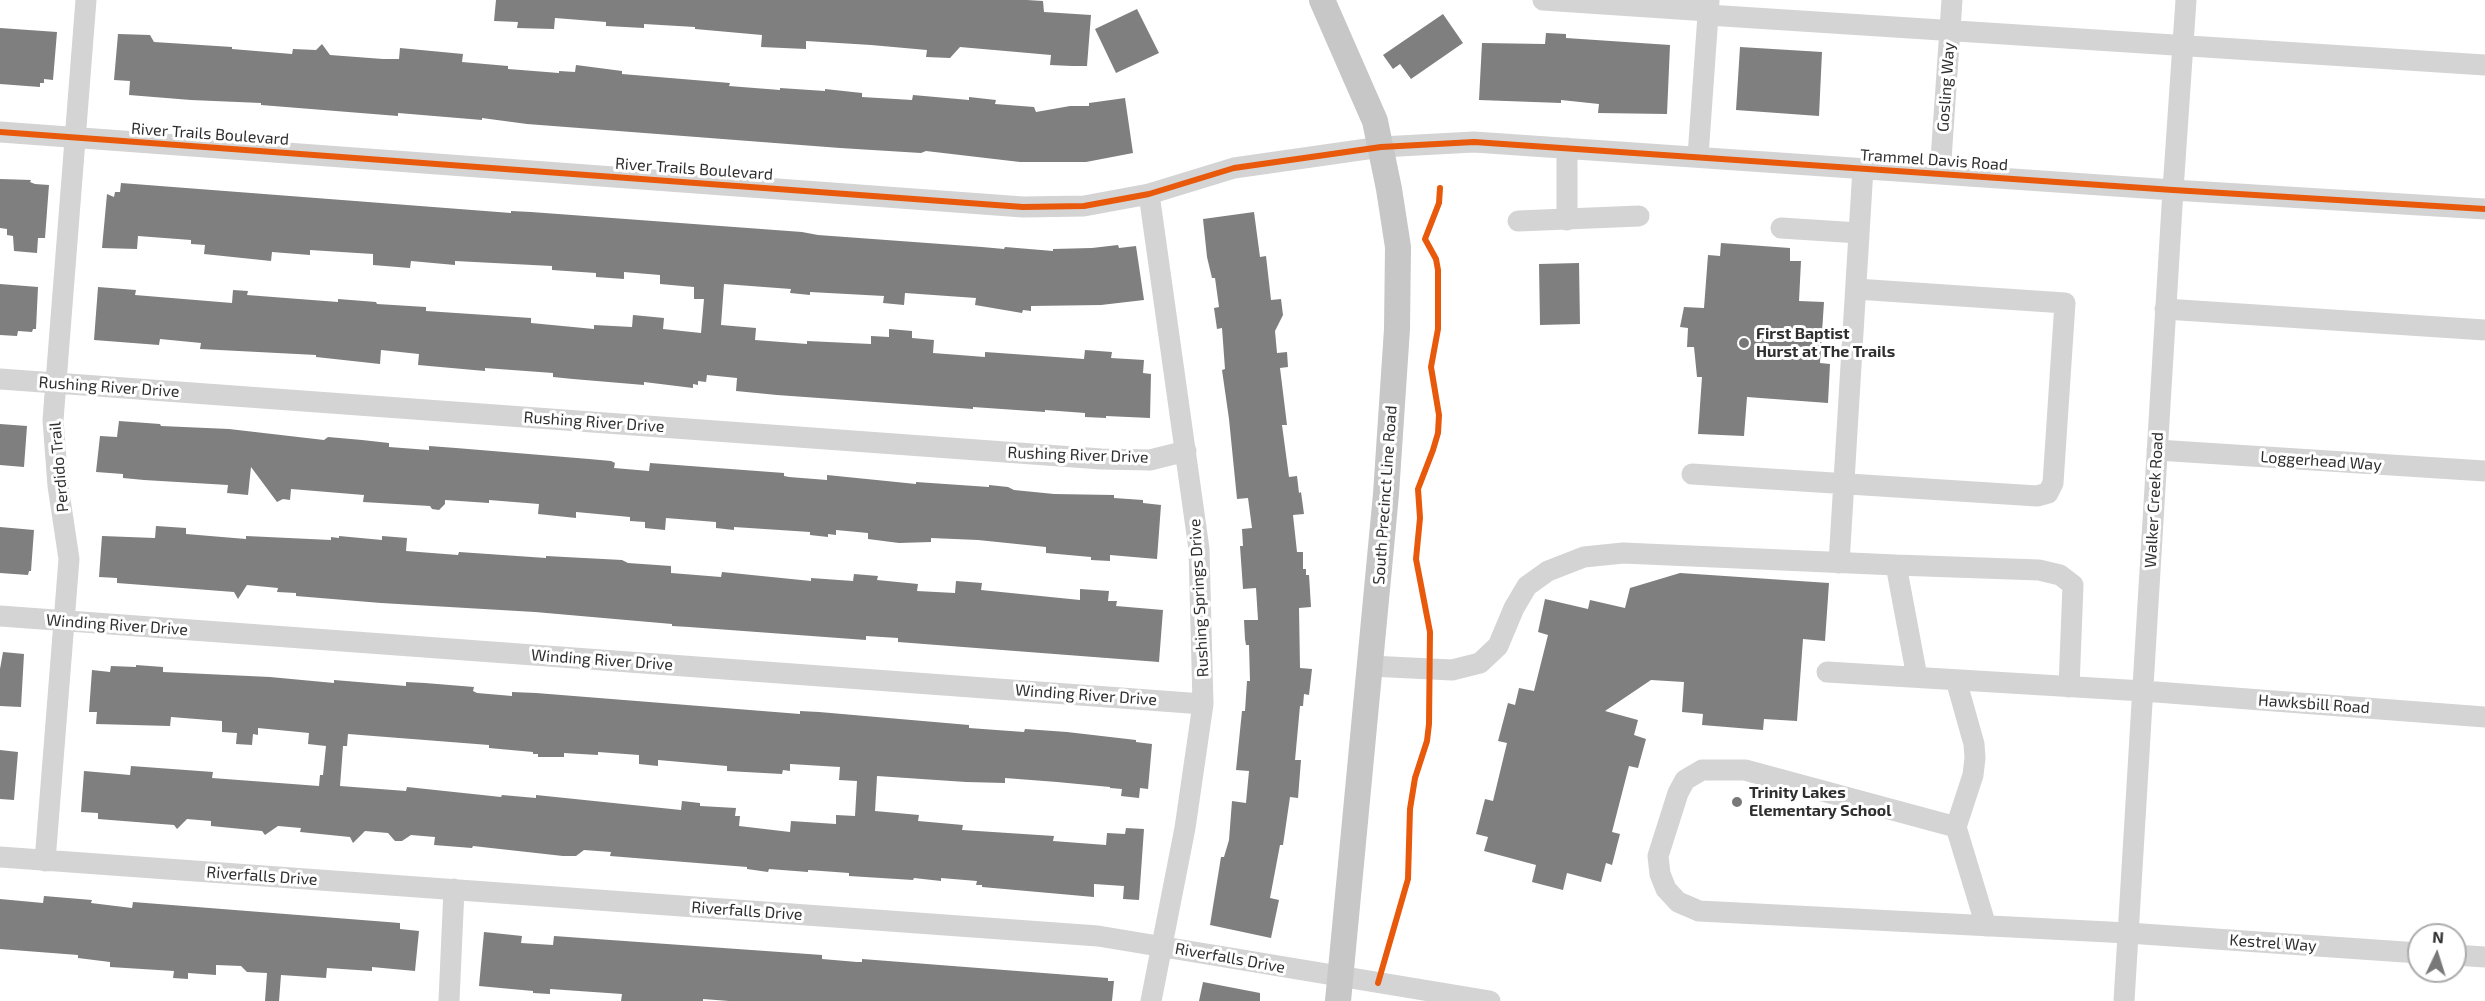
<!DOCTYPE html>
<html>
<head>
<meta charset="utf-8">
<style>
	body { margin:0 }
	#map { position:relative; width:2485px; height:1001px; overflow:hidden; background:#fff; font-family:"Exo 2",sans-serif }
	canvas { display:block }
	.north { position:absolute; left:2407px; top:923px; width:60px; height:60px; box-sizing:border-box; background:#fff; border:2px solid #acacac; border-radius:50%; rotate:4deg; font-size:16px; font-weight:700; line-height:24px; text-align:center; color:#2f2f2f }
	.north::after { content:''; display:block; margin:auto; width:21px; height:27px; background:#787878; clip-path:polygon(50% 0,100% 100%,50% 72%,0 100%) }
</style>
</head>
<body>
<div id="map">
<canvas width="2485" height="1001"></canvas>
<div class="north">N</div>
</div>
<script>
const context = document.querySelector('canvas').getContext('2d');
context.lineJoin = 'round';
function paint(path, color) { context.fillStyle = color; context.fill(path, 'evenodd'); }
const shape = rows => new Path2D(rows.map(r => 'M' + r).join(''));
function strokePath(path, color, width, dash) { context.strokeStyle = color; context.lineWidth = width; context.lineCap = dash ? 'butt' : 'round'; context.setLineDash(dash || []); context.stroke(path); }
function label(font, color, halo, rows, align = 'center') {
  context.font = font + ' "Exo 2",sans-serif'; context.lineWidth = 6; context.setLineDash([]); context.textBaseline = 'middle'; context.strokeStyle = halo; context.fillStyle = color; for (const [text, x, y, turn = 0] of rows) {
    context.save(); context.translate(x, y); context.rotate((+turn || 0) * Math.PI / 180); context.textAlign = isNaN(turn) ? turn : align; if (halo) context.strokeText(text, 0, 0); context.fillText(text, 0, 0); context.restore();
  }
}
paint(shape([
	[496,0,1027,0,1043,1,1044,12,1091,15,1087,66,1072,66,1050,65,1051,55,960,47,950,58,926,57,927,50,871,45,806,41,806,49,761,47,762,35,695,29,695,27,644,24,644,28,606,26,606,22,555,18,554,29,517,28,518,22,494,21],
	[1137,9,1159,53,1116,73,1095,29],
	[1443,14,1463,43,1411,79,1400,64,1393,69,1383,55],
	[0,28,57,32,53,80,44,79,44,83,40,83,40,87,0,84],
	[1546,33,1566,34,1566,38,1670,45,1667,114,1598,113,1599,104,1561,100,1561,103,1479,100,1482,43,1545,44],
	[118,34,150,35,154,42,232,47,232,49,292,54,293,49,316,50,322,44,330,55,383,59,399,59,400,48,463,54,462,62,508,66,508,69,559,73,559,71,575,72,576,65,622,71,622,74,730,83,729,86,780,90,780,88,825,91,825,89,862,93,862,97,912,100,913,95,969,100,969,97,996,100,995,104,1034,107,1036,112,1070,106,1089,106,1089,103,1125,98,1133,153,1086,162,1020,162,926,151,921,153,840,148,527,124,482,118,482,120,398,113,398,116,261,105,261,103,191,100,129,95,130,81,114,80],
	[1740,47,1822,52,1819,116,1736,110],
	[0,179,31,180,30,182,35,184,49,185,45,238,38,238,37,253,14,251,13,236,7,235,7,229,0,228],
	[121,183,511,213,511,211,531,212,802,232,818,235,982,247,1004,249,1005,247,1053,251,1053,249,1092,248,1118,245,1119,248,1136,246,1144,300,1101,305,1031,306,1031,311,1023,310,1022,313,975,305,976,298,905,293,904,305,883,303,884,296,810,292,810,295,790,293,791,289,724,284,721,325,756,328,755,340,807,344,807,341,871,344,871,336,889,337,889,329,912,331,912,338,934,340,933,353,985,357,985,352,1084,359,1085,350,1112,352,1111,358,1144,360,1143,373,1151,374,1150,418,1106,416,1106,418,1085,417,1085,413,1045,410,1045,412,973,407,973,409,777,395,736,391,737,378,707,375,706,382,698,381,698,385,693,384,693,388,644,382,644,385,573,379,553,377,553,373,485,368,485,371,418,365,419,354,381,350,380,364,316,357,316,355,200,349,201,343,160,339,159,345,94,340,98,287,136,290,135,295,232,303,233,290,248,291,247,295,338,302,338,299,376,302,377,304,426,307,426,311,531,318,531,323,594,329,594,325,632,327,633,315,664,318,663,329,701,333,704,299,694,299,694,287,660,284,660,275,624,272,624,279,596,277,596,273,552,270,552,266,455,261,455,265,411,261,410,268,373,265,373,254,310,250,310,255,272,252,271,261,204,254,205,245,191,244,191,240,138,236,137,249,102,248,107,194,114,197,115,192,120,192],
	[1254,212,1260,257,1266,256,1271,300,1281,299,1283,315,1275,331,1277,353,1287,352,1288,367,1280,368,1287,425,1282,425,1289,477,1297,476,1299,493,1301,492,1304,514,1293,515,1297,552,1303,552,1303,569,1306,569,1306,575,1309,575,1311,607,1299,608,1300,668,1312,669,1309,695,1304,694,1303,706,1300,706,1295,760,1301,760,1298,798,1290,797,1283,845,1280,845,1270,898,1279,900,1271,938,1210,925,1221,857,1224,857,1229,840,1232,801,1246,803,1249,771,1236,770,1242,711,1245,711,1247,681,1250,681,1249,645,1246,645,1245,639,1244,620,1258,620,1256,588,1243,589,1240,546,1243,546,1242,529,1252,528,1248,498,1237,499,1229,419,1222,370,1225,369,1222,328,1217,329,1214,308,1219,307,1215,278,1212,278,1207,257,1203,219],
	[1721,243,1790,248,1790,261,1801,261,1799,301,1824,302,1820,363,1830,364,1828,403,1747,397,1744,436,1698,434,1702,377,1697,377,1694,347,1687,347,1688,328,1680,327,1684,307,1704,308,1708,255,1720,256],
	[1579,263,1580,324,1540,325,1539,264],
	[0,284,38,287,36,329,33,329,32,332,18,331,17,336,0,335],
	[119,421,160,424,161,426,229,429,324,440,328,437,362,440,389,443,389,447,429,450,429,446,456,448,589,459,611,461,615,463,614,468,649,471,650,463,784,473,784,476,789,477,827,480,827,475,916,484,916,482,989,487,989,485,1008,487,1014,490,1054,494,1114,495,1114,498,1143,500,1143,503,1161,505,1157,559,1110,555,1110,561,1091,560,1091,557,1046,553,1046,547,978,540,931,538,931,542,899,543,868,539,868,533,836,530,836,535,828,534,828,537,810,535,810,532,734,527,734,530,716,528,716,522,666,518,665,530,645,528,645,522,630,521,630,517,576,512,576,518,538,514,539,504,489,500,489,503,445,500,445,504,439,510,432,509,430,506,363,502,364,495,291,489,290,500,283,499,277,502,251,467,248,495,227,493,228,485,144,480,123,478,123,474,96,472,100,436,117,437],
	[0,424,27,426,24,467,0,465],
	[156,526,186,528,186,534,246,539,246,536,331,540,331,537,339,538,339,536,382,540,382,536,407,538,406,551,458,555,459,552,546,558,546,556,622,560,628,563,671,566,671,573,721,577,722,572,811,581,811,578,853,581,854,574,878,576,877,580,918,584,917,591,955,593,956,581,982,583,981,590,1080,600,1080,589,1109,591,1108,601,1117,601,1116,606,1163,610,1159,662,898,642,898,638,866,636,866,640,689,627,672,626,672,624,535,612,381,603,296,596,296,593,277,592,278,588,247,585,238,599,234,592,117,583,117,578,99,577,102,536,155,538],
	[0,527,34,530,31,571,29,571,28,575,0,573],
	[1680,573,1829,583,1825,641,1803,639,1797,721,1764,719,1763,730,1702,725,1703,714,1682,712,1684,682,1651,680,1605,711,1638,720,1634,735,1646,739,1638,768,1629,766,1612,832,1620,834,1612,865,1606,863,1601,882,1567,873,1563,890,1532,882,1536,865,1484,851,1488,837,1476,834,1485,799,1493,801,1507,743,1498,741,1508,703,1515,705,1519,688,1534,691,1548,635,1538,632,1545,599,1588,609,1590,600,1625,608,1630,588],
	[3,652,24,654,21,707,0,706,0,669],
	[136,665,163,667,163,672,270,677,334,683,334,680,406,686,406,682,425,683,474,687,473,691,477,693,512,696,512,692,536,693,800,714,800,711,819,712,969,725,969,728,1024,732,1025,729,1067,732,1136,740,1136,742,1152,744,1148,789,1140,788,1139,798,1121,796,1122,789,1110,788,1110,787,1057,782,1005,778,1005,783,966,782,877,776,875,811,919,815,918,821,963,825,962,830,1054,836,1053,841,1106,845,1107,833,1125,834,1126,828,1144,829,1139,900,1123,899,1124,886,1094,884,1094,897,982,887,982,885,976,885,977,881,941,878,941,881,914,878,913,880,849,876,849,873,808,870,808,872,769,869,768,872,747,869,747,867,610,856,611,852,584,850,576,856,563,856,473,846,472,848,434,845,435,837,411,835,402,841,395,841,388,833,365,831,353,843,350,837,300,832,301,828,278,826,265,835,262,831,211,826,211,821,187,819,177,829,174,825,98,819,98,813,81,812,84,771,130,775,131,766,213,772,212,778,319,786,320,775,323,775,326,746,308,744,309,733,258,728,258,735,253,734,252,745,236,744,237,733,222,732,222,721,171,717,170,726,96,724,97,712,89,712,92,670,110,672,111,666,136,667],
	[348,734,489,745,489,748,533,752,533,754,538,754,538,757,564,757,564,753,598,755,598,752,639,755,639,764,658,766,658,760,727,766,727,771,782,774,783,770,790,771,790,764,840,767,839,780,857,781,855,816,836,815,836,824,791,821,790,832,739,826,740,816,735,816,736,808,700,806,700,803,682,801,681,810,536,795,536,798,502,795,501,797,407,787,406,791,340,786,343,746,347,746],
	[0,750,18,752,14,800,0,799],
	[44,896,92,900,91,903,132,908,133,902,400,923,400,929,419,931,415,971,372,967,372,971,327,968,326,978,281,975,279,1001,265,1001,267,973,247,972,241,966,216,965,216,975,188,973,188,979,173,978,174,971,110,967,110,962,78,958,78,955,0,949,0,899,43,903],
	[484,932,522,936,521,943,553,945,554,936,822,955,822,959,857,962,862,962,862,959,1108,978,1108,981,1114,981,1112,1001,729,1001,703,999,703,1001,621,1001,622,994,550,989,550,994,533,993,533,991,479,986],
	[1203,982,1260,993,1260,1001,1199,1001]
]), '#7f7f7f');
strokePath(shape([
	[1543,0,1708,11],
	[1708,15,2485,65],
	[0,132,1023,207,1084,206,1149,194,1234,168,1381,147,1474,142,2173,190,2485,209],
	[1698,156,1709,1],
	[1940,174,1952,0],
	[1149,194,1199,549,1203,704,1185,828,1151,1001],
	[1567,220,1567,148],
	[1518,221,1639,216],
	[1781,228,1859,233],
	[2165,309,2485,330],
	[0,379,1101,459,1150,460,1186,451],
	[2157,450,2485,471],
	[1692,474,2037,496,2048,493,2053,483,2065,303,1856,289],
	[1839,563,1863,168],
	[1896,565,2039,570,2060,575,2073,585,2069,687],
	[0,616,1203,704],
	[1370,666,1452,670,1480,663,1498,646,1514,608,1527,586,1548,571,1584,557,1623,553,1896,565,1917,677],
	[1827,672,2143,691,2485,717],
	[1956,680,1974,744,1975,758,1973,775,1956,827,1986,926],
	[1956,827,1745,770,1702,770,1685,780,1678,793,1658,856,1660,874,1666,889,1678,902,1699,911,2128,933,2419,953],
	[0,857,1098,936,1490,1001],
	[45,861,69,559,58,486,53,420,86,0],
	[2455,955,2485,957],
	[449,1001,454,889],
	[2124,1001,2173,190,2186,0]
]), '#d4d4d4', 21);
strokePath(shape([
	[1322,0,1375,121,1389,189,1398,247,1397,329,1386,494,1338,1001]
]), '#c7c7c7', 26);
strokePath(shape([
	[0,132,1023,207,1084,206,1149,194,1234,168,1381,147,1474,142,2173,190,2485,209],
	[1378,983,1408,879,1410,809,1415,778,1427,741,1429,724,1430,632,1416,559,1420,518,1418,489,1433,450,1438,433,1439,415,1431,367,1438,329,1438,270,1436,259,1425,239,1439,203,1440,188]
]), '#e8590c', 6);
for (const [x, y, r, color] of [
	[1744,343,6,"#787878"],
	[1737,802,6,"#787878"]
]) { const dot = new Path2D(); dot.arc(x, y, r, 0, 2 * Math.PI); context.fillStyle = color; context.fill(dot); strokePath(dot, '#fff', 2); }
label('16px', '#2f2f2f', '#fff', [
	["Gosling Way",1946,87,-86],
	["River Trails Boulevard",210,134,4],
	["Trammel Davis Road",1934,160,4],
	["River Trails Boulevard",694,169,4],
	["Rushing River Drive",109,387,4],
	["Rushing River Drive",594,422,4],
	["Rushing River Drive",1078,455,2],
	["Loggerhead Way",2321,461,4],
	["Perdido Trail",59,467,-95],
	["South Precinct Line Road",1385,495,-86],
	["Walker Creek Road",2154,500,-87],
	["Rushing Springs Drive",1199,598,-93],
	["Winding River Drive",117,625,4],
	["Winding River Drive",602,660,4],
	["Winding River Drive",1086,695,4],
	["Hawksbill Road",2314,704,4],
	["Riverfalls Drive",262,876,4],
	["Riverfalls Drive",747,911,4],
	["Kestrel Way",2273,943,4],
	["Riverfalls Drive",1230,958,10]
]);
label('bold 16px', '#2f2f2f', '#fff', [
	["First Baptist",1756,334],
	["Hurst at The Trails",1756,352],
	["Trinity Lakes",1749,793],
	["Elementary School",1749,811]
], 'left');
</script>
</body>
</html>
